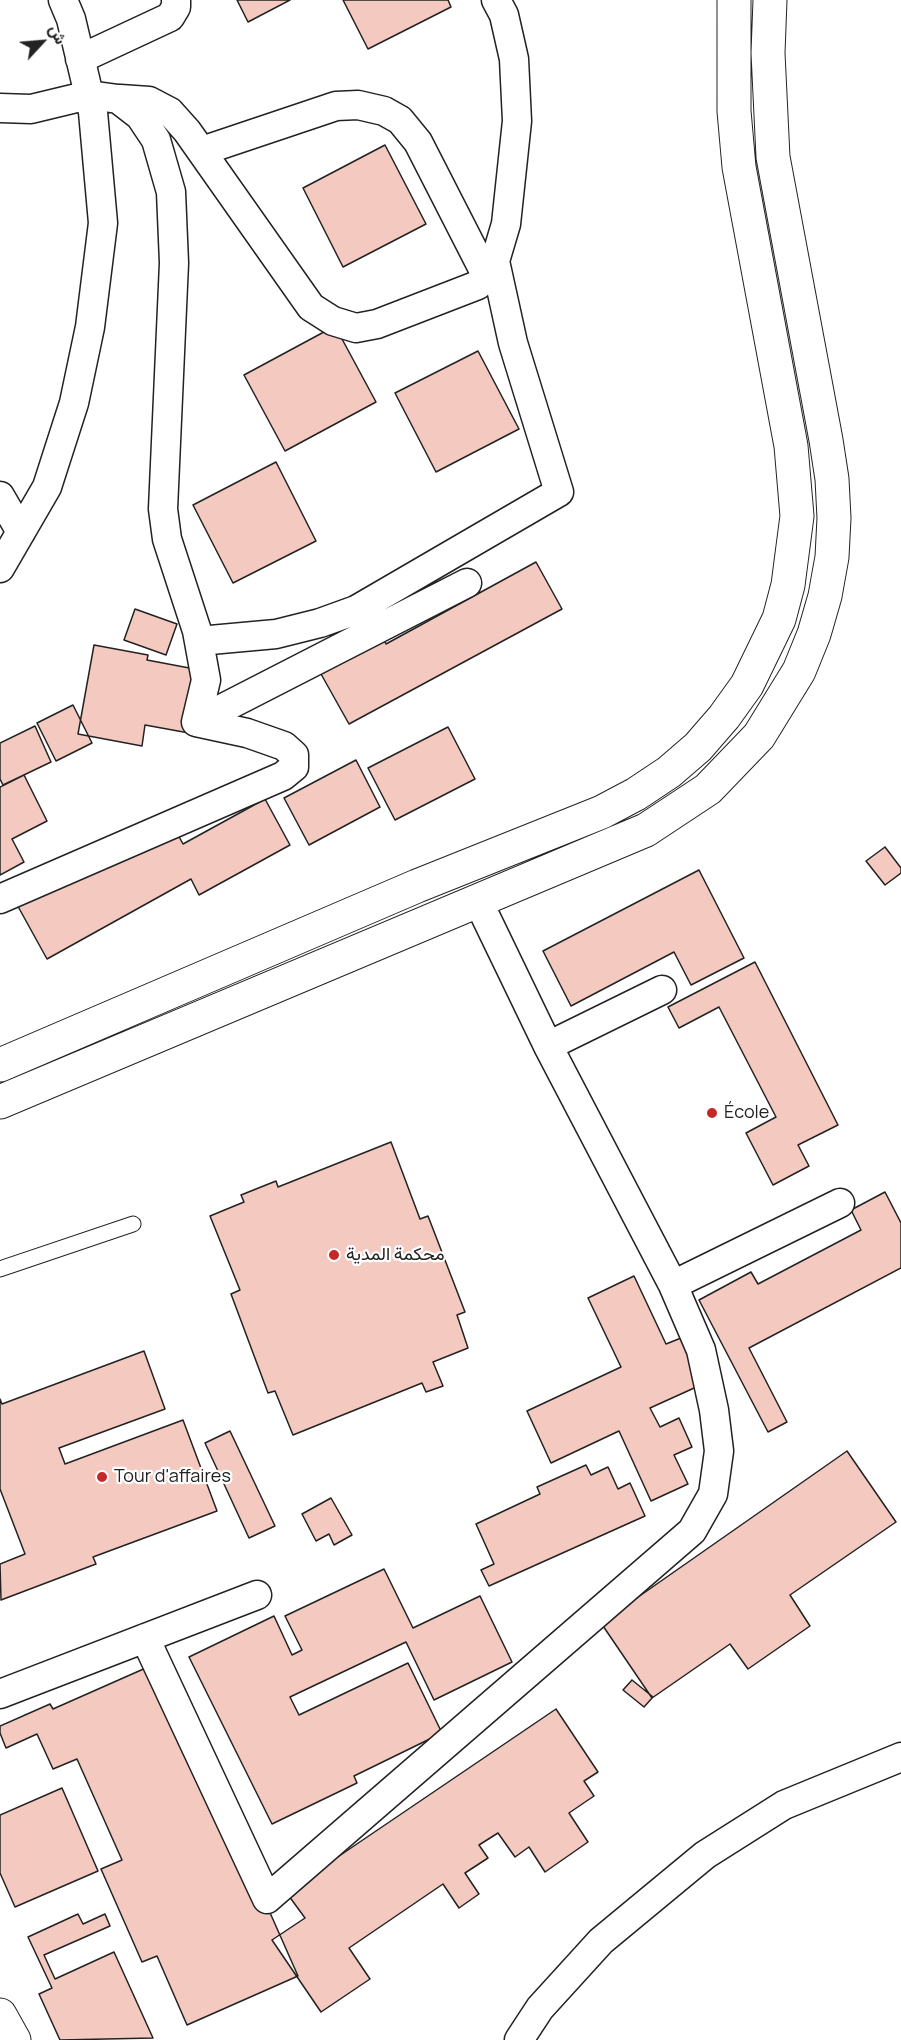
<!DOCTYPE html>
<html>
<head>
<meta charset="utf-8">
<style>
	body { margin:0 }
	#map { position:relative; width:901px; height:2040px; overflow:hidden; background:#fff; font-family:Manrope,Vazirmatn,sans-serif }
	canvas { display:block }
	.north { position:absolute; left:12px; top:12px; width:60px; height:60px; -webkit-text-stroke:4px #fff; paint-order:stroke; rotate:64deg; font-size:16px; font-weight:700; line-height:24px; text-align:center; color:#222 }
	.north::after { content:''; display:block; margin:auto; width:21px; height:27px; background:#222; clip-path:polygon(50% 0,100% 100%,50% 72%,0 100%) }
</style>
</head>
<body>
<div id="map">
<canvas width="901" height="2040"></canvas>
<div class="north">ش</div>
</div>
<script>
const context = document.querySelector('canvas').getContext('2d');
context.lineJoin = 'round';
function paint(path, color) { context.fillStyle = color; context.fill(path, 'evenodd'); }
const shape = rows => new Path2D(rows.map(r => 'M' + r).join(''));
function strokePath(path, color, width, dash) { context.strokeStyle = color; context.lineWidth = width; context.lineCap = dash ? 'butt' : 'round'; context.setLineDash(dash || []); context.stroke(path); }
function label(font, color, halo, rows, align = 'center') {
  context.font = font + ' Manrope,Vazirmatn,sans-serif'; context.lineWidth = 4.5; context.setLineDash([]); context.textBaseline = 'middle'; context.strokeStyle = halo; context.fillStyle = color; for (const [text, x, y, turn = 0] of rows) {
    context.save(); context.translate(x, y); context.rotate((+turn || 0) * Math.PI / 180); context.textAlign = isNaN(turn) ? turn : align; if (halo) context.strokeText(text, 0, 0); context.fillText(text, 0, 0); context.restore();
  }
}
const building = shape([
	[237,0,290,0,248,22,237,0],
	[343,0,448,0,451,7,368,49,343,0],
	[385,145,426,224,343,267,303,188,385,145],
	[335,326,376,402,285,451,244,375,335,326],
	[478,351,519,429,436,472,395,393,478,351],
	[276,462,316,541,233,583,193,505,276,462],
	[536,562,562,609,349,724,321,674,384,640,386,644,536,562],
	[135,609,177,624,166,655,124,640,135,609],
	[94,645,148,655,147,660,200,670,189,733,145,725,142,746,78,734,94,645],
	[73,705,92,743,56,761,37,723,73,705],
	[35,726,51,762,3,785,0,779,0,743,35,726],
	[448,727,475,779,395,820,368,768,448,727],
	[356,760,380,807,309,845,284,798,356,760],
	[24,775,47,821,12,839,24,862,0,875,0,787,24,775],
	[265,799,290,845,199,895,191,879,47,959,15,901,175,829,183,844,265,799],
	[885,847,901,868,901,873,885,885,866,861,885,847],
	[699,870,744,958,691,985,674,952,571,1006,543,951,699,870],
	[755,962,838,1125,798,1145,809,1166,773,1185,746,1133,776,1117,719,1007,679,1028,668,1007,755,962],
	[391,1142,420,1219,428,1216,465,1312,457,1315,468,1348,433,1362,443,1386,426,1392,422,1383,293,1435,275,1391,268,1393,231,1294,240,1290,210,1216,244,1202,241,1195,276,1181,278,1187,391,1142],
	[885,1192,901,1223,901,1268,749,1348,787,1422,768,1432,699,1300,751,1272,758,1284,861,1230,851,1210,885,1192],
	[634,1276,666,1344,681,1338,703,1384,650,1408,660,1427,679,1418,692,1447,674,1455,688,1484,651,1501,619,1431,551,1463,527,1411,621,1367,588,1298,634,1276],
	[144,1351,165,1409,59,1448,65,1464,183,1420,217,1511,93,1557,96,1564,1,1600,0,1564,25,1554,0,1489,0,1399,2,1404,144,1351],
	[230,1431,275,1526,249,1538,205,1443,230,1431],
	[847,1451,896,1522,790,1595,810,1626,748,1669,730,1644,652,1698,601,1623,847,1451],
	[586,1465,591,1475,608,1467,618,1489,630,1483,645,1516,489,1586,481,1570,494,1564,476,1524,540,1494,537,1487,586,1465],
	[331,1498,352,1535,334,1545,329,1534,316,1541,302,1514,331,1498],
	[384,1569,413,1628,480,1596,512,1662,434,1700,406,1642,290,1697,299,1715,408,1663,442,1733,354,1776,357,1783,272,1824,189,1657,274,1616,292,1655,302,1650,285,1616,384,1569],
	[148,1667,191,1734,298,1976,187,2025,157,1956,142,1962,101,1869,122,1860,77,1759,53,1769,37,1734,6,1748,0,1733,0,1726,50,1704,53,1709,148,1667],
	[632,1680,653,1697,644,1707,623,1690,632,1680],
	[556,1709,598,1772,584,1781,594,1796,569,1813,588,1842,545,1872,529,1847,515,1857,498,1833,479,1845,488,1858,465,1873,479,1894,459,1908,443,1884,349,1948,370,1979,321,2012,272,1940,305,1918,286,1892,556,1709],
	[62,1788,98,1871,15,1907,0,1873,0,1815,62,1788],
	[78,1914,83,1924,105,1914,110,1926,44,1955,55,1979,114,1952,153,2038,60,2040,39,1994,52,1988,28,1937,78,1914]
]);
paint(building, '#f3c9c0');
strokePath(building, '#222', 1.5);
const service = shape([
	[0,1269,133,1224]
]);
const minor = shape([
	[80,59,170,17,176,7,176,0],
	[120,99,149,101,170,112,187,131,311,307,333,321,356,328,377,324,478,285,495,261,506,224,517,121,514,59,504,15,496,0],
	[0,108,31,109,89,95,118,99,140,116,156,140,171,192,174,263,163,509,167,539,197,631,206,680,196,722,247,733,284,746,294,755,294,767,283,776,0,899],
	[202,151,336,106,358,105,384,111,400,120,418,142,486,275],
	[0,496,21,532],
	[0,568,47,487,74,403,90,327,103,223,93,112,71,19,63,0],
	[199,641,276,634,320,623,356,610,559,492,513,343,495,261],
	[196,722,467,583],
	[548,1046,662,990],
	[673,1285,840,1203],
	[145,1638,267,1899,692,1531,713,1494,719,1451,714,1410,701,1350,673,1285,548,1046,479,903],
	[0,1694,257,1595],
	[519,2040,540,2008,601,1941,705,1855,784,1805,901,1757]
]);
const tertiary = shape([
	[0,2015,14,2040]
]);
const secondary = shape([
	[0,1065,417,886,602,812,636,794,669,772,698,747,724,717,747,685,779,619,788,585,797,516,791,446,739,167,734,111,734,0],
	[0,1102,646,830,708,789,759,736,799,671,814,634,825,596,832,557,834,518,832,479,826,440,773,157,768,53,770,0]
]);
strokePath(service, '#222', 17);
strokePath(minor, '#222', 31);
strokePath(tertiary, '#222', 35);
strokePath(secondary, '#222', 35);
strokePath(service, '#fff', 15);
strokePath(minor, '#fff', 28);
strokePath(tertiary, '#fff', 33);
strokePath(secondary, '#fff', 33);
for (const [x, y, r, color] of [
	[712,1113,6,"#c62828"],
	[334,1255,6,"#c62828"],
	[102,1477,6,"#c62828"]
]) { const dot = new Path2D(); dot.arc(x, y, r, 0, 2 * Math.PI); context.fillStyle = color; context.fill(dot); strokePath(dot, '#fff', 2); }
label('18px', '#222', '#fff', [
	["École",724,1113],
	["محكمة المدية",346,1255],
	["Tour d'affaires",114,1477]
], 'left');
</script>
</body>
</html>
